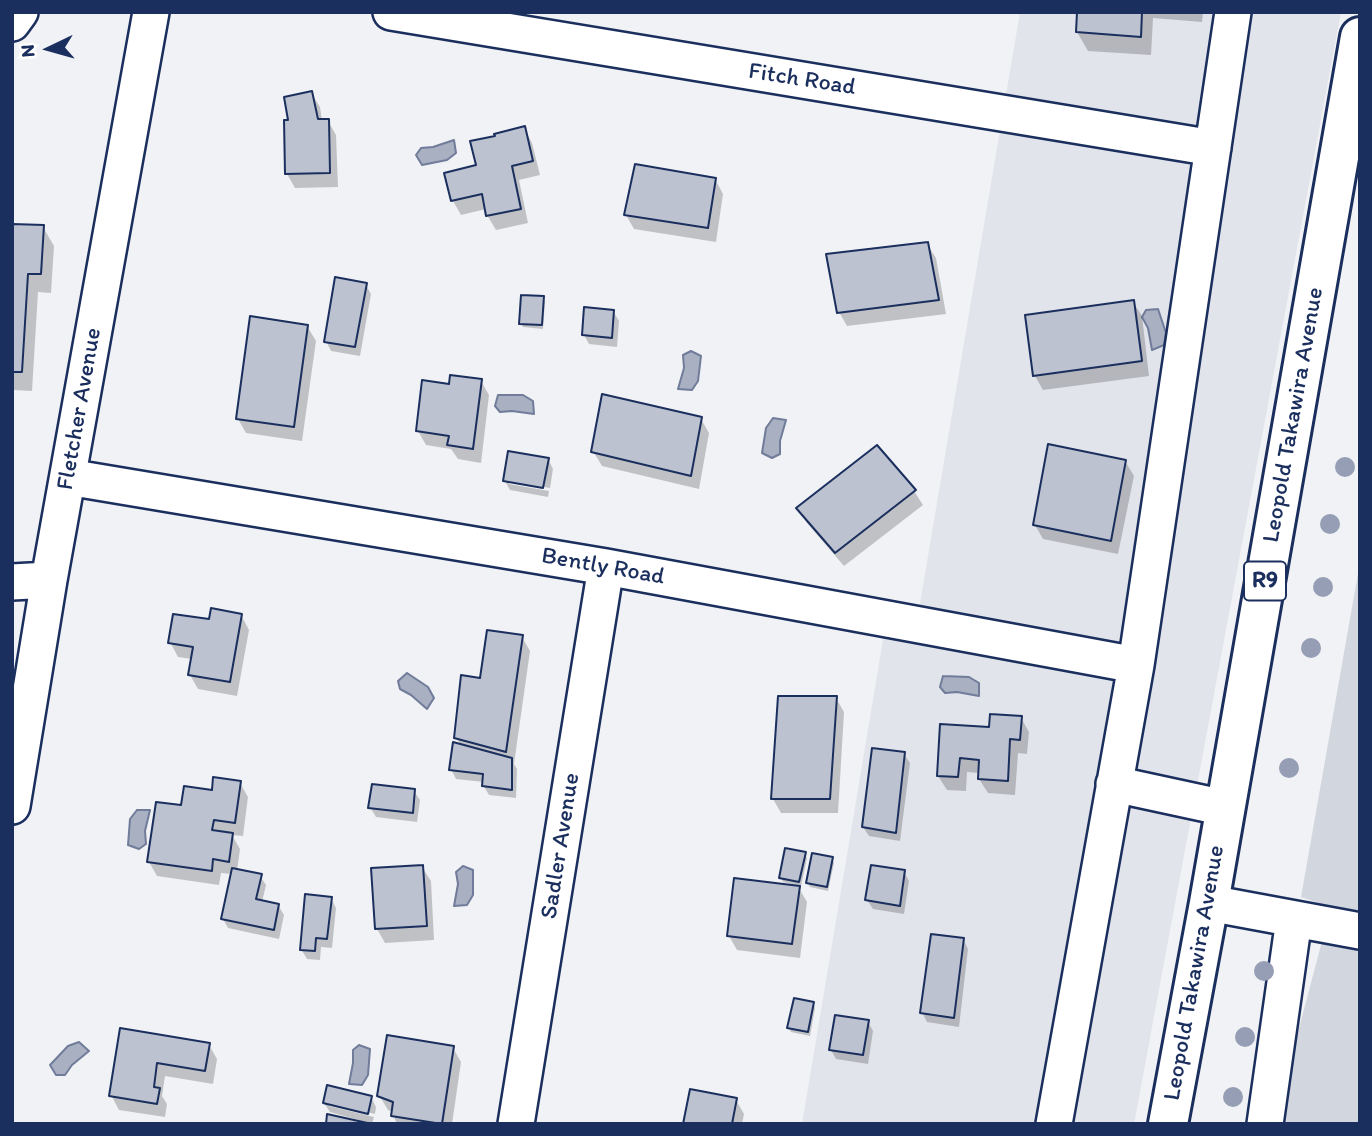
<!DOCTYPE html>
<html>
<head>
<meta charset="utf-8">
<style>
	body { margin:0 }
	#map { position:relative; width:1372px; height:1136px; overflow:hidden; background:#f1f2f5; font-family:Itim,sans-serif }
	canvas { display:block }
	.frame { position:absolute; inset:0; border:14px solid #1b2f5e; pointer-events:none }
	.north { position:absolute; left:14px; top:14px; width:70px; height:70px; -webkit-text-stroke:5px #fff; paint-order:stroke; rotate:265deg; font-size:19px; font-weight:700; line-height:28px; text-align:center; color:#1b2f5e }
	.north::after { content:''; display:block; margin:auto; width:24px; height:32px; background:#1b2f5e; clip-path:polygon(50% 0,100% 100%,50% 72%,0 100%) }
</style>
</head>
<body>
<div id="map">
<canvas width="1372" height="1136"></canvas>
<div class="frame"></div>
<div class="north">N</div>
</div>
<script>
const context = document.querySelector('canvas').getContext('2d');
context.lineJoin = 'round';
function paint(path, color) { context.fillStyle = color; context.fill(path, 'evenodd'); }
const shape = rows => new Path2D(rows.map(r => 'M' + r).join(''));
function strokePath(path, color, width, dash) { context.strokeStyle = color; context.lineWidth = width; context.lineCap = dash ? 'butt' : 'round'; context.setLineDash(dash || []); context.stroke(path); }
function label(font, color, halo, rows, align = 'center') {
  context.font = font + ' Itim,sans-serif'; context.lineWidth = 5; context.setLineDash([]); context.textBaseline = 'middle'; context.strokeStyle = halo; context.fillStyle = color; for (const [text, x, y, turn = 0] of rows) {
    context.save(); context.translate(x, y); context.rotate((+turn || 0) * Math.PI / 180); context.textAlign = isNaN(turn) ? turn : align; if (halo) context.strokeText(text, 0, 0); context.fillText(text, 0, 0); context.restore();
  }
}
paint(shape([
	[1020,12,1341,12,1134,1124,802,1124,886,622,916,627]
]), '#e1e4ea');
paint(shape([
	[1360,562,1360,914,1330,907,1301,897],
	[1325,930,1360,937,1360,1124,1281,1124,1295,1043]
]), '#d2d6df');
const water = shape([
	[454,140,456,153,447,160,422,165,416,155,421,148,433,147,454,140],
	[1158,309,1166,333,1164,345,1152,350,1148,328,1142,317,1146,310,1158,309],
	[691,351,701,356,698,381,692,390,678,389,684,368,683,355,691,351],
	[498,395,523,395,533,401,534,414,512,411,500,412,495,406,498,395],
	[773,418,786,420,780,441,780,454,772,458,762,453,766,428,773,418],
	[407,673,428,687,434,698,427,709,411,695,400,689,398,681,407,673],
	[943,676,969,677,979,683,979,696,957,692,945,693,940,687,943,676],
	[137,810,150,810,145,831,146,844,139,849,128,845,130,819,137,810],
	[463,866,473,870,473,895,467,905,454,906,458,884,456,872,463,866],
	[79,1042,89,1051,72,1065,65,1075,56,1075,50,1065,68,1046,79,1042],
	[359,1045,370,1049,368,1075,362,1085,349,1084,353,1063,353,1050,359,1045]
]);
paint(water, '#a8b0c2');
strokePath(water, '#707c9a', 2);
paint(shape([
	[1079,12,1203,12,1202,22,1153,18,1151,55,1088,51,1077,32],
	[311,93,320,107,322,121,328,121,336,135,338,187,295,188,287,174,291,122],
	[524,128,532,143,540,175,519,180,528,223,496,230,487,215,486,209,461,215,453,201,446,174,478,167],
	[715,179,723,194,716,242,634,229,626,215],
	[12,225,43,227,54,246,51,293,38,292,32,391,12,390],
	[927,244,936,258,946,314,847,326,839,312],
	[366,285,371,294,360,356,331,351,326,341],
	[543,298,545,302,543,329,523,327,521,323],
	[1133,302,1142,316,1149,376,1043,390,1035,376],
	[613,311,619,321,617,347,589,344,584,335],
	[307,326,316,341,302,441,246,433,238,419],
	[481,381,489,395,481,463,458,459,451,449,426,445,418,431,450,386],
	[701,419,709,433,699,489,602,466,593,451],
	[877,448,914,491,923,505,844,566,807,523,798,509],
	[548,459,553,469,550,488,509,480,509,484,549,491,548,497,510,490,505,481],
	[1125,461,1134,476,1118,554,1043,539,1035,525],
	[241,615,249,630,237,696,198,689,190,675,192,659,178,657,170,642,210,621],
	[522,637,530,651,514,764,517,769,516,798,489,795,483,785,484,782,456,779,451,769,461,746,456,737,481,680],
	[836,698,844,712,838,813,781,813,773,799],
	[1021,718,1029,732,1027,754,1018,753,1015,795,988,793,979,779,980,773,967,772,966,791,947,790,938,776,990,729],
	[904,754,910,763,900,841,869,836,863,827],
	[240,783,248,797,243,836,232,835,240,849,237,871,260,876,266,885,262,902,278,905,284,915,279,939,228,928,223,919,232,874,221,873,219,885,157,876,149,862,182,807,213,792],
	[414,791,420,800,417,822,376,817,370,807],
	[805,854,807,858,801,886,797,885,807,902,800,958,737,950,729,936,796,887,797,885,783,882,781,878],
	[832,859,834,863,828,891,810,887,808,883],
	[422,867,431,881,434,940,385,943,377,929],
	[904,872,909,881,904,914,873,909,867,900],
	[331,898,336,908,332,948,321,947,320,960,307,959,301,949],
	[963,939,968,949,959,1027,927,1022,922,1012],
	[813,1003,815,1008,810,1036,791,1032,789,1028],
	[868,1022,873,1031,868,1064,836,1059,831,1050],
	[122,1030,209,1045,217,1059,213,1084,165,1076,162,1096,167,1104,165,1117,119,1110,111,1095],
	[453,1048,461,1062,452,1124,397,1124,393,1115,393,1112,388,1110,379,1095],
	[371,1097,376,1107,375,1114,329,1103,329,1106,374,1117,372,1124,330,1112,324,1103],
	[736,1100,744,1114,742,1124,685,1124]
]), '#0003');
const building = shape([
	[1077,12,1142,12,1141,37,1076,32,1077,12],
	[312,91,318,119,329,119,330,173,285,174,284,120,288,120,284,97,312,91],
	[525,126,533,161,512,166,521,209,486,216,482,194,451,201,444,173,476,165,470,141,495,136,494,134,525,126],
	[635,164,716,178,708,228,624,215,635,164],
	[12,224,44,225,41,274,28,274,22,372,12,372,12,224],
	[928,242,939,300,837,313,826,254,928,242],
	[335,277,367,283,355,347,324,342,335,277],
	[521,295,544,296,542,325,519,324,521,295],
	[1134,300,1142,361,1033,376,1025,315,1134,300],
	[584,307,614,310,612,338,582,335,584,307],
	[250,316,308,325,294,427,236,419,250,316],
	[450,375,482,379,473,449,447,445,449,436,416,431,422,380,449,384,450,375],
	[602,394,702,417,691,476,591,452,602,394],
	[1048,444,1126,460,1111,541,1033,525,1048,444],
	[877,445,916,490,835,553,796,508,877,445],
	[508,451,549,458,543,488,503,481,508,451],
	[211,608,242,614,230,682,188,675,193,647,168,643,173,614,209,619,211,608],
	[487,630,523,635,506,752,454,738,461,675,480,678,487,630],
	[778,696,837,696,830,799,771,799,778,696],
	[990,714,1022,716,1020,740,1010,739,1008,781,978,779,979,760,960,758,958,777,937,776,940,724,989,727,990,714],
	[453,742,512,758,512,790,482,786,483,774,449,770,453,742],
	[872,748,905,752,896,833,862,827,872,748],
	[213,777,241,781,235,823,214,820,212,830,233,833,229,862,213,859,212,871,147,862,156,802,181,805,184,786,212,790,213,777],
	[372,784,415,789,413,813,368,808,372,784],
	[785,848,806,852,799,882,779,878,785,848],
	[812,853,833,857,827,887,806,883,812,853],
	[423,865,427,926,375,929,371,868,423,865],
	[871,865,905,870,900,906,865,900,871,865],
	[232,868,262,874,256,899,279,904,274,930,221,919,232,868],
	[734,878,800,886,792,944,727,936,734,878],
	[305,894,332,897,327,939,316,938,315,951,300,950,305,894],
	[931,934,964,938,954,1018,920,1013,931,934],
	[794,998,814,1002,808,1032,787,1028,794,998],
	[835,1015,869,1020,863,1055,829,1050,835,1015],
	[120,1028,210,1043,205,1071,157,1063,154,1087,160,1088,157,1104,109,1096,120,1028],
	[387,1035,454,1046,442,1124,391,1116,393,1102,377,1096,387,1035],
	[327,1085,372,1096,368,1114,323,1103,327,1085],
	[690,1089,737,1098,732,1124,683,1124,690,1089],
	[327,1114,372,1124,326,1124,327,1114]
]);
paint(building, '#bcc2d0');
strokePath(building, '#1b2f5e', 2);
const minor = shape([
	[391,12,1213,148],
	[12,23,20,12],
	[68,477,606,567,1136,665],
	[12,582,49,580],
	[1114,784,1225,808],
	[12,806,49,580,151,12],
	[1209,903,1360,931],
	[516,1124,606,567],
	[1054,1124,1136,665,1233,12],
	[1265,1124,1294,919]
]);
const highway = shape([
	[1168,1124,1209,903,1360,37]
]);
strokePath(minor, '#1b2f5e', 40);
strokePath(highway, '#1b2f5e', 44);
strokePath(minor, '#fff', 35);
strokePath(highway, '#fff', 38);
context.fillStyle = '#959eb4';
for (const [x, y] of [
	[1345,467],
	[1330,524],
	[1323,587],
	[1311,648],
	[1289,768],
	[1264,971],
	[1245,1037],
	[1233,1097]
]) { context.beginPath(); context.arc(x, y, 10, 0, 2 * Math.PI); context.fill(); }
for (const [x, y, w] of [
	[1265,581,42]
]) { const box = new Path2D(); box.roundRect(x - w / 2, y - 19.5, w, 39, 5); context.fillStyle = '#fff'; context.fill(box); strokePath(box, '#1b2f5e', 2); }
label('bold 23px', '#1b2f5e', null, [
	["R9",1265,581]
]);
label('24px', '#1b2f5e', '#fff', [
	["Fitch Road",802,80,9],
	["Fletcher Avenue",80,409,-80],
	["Leopold Takawira Avenue",1294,415,-80],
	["Bently Road",603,567,10],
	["Sadler Avenue",561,846,-81],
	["Leopold Takawira Avenue",1195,973,-80]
]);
</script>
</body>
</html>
